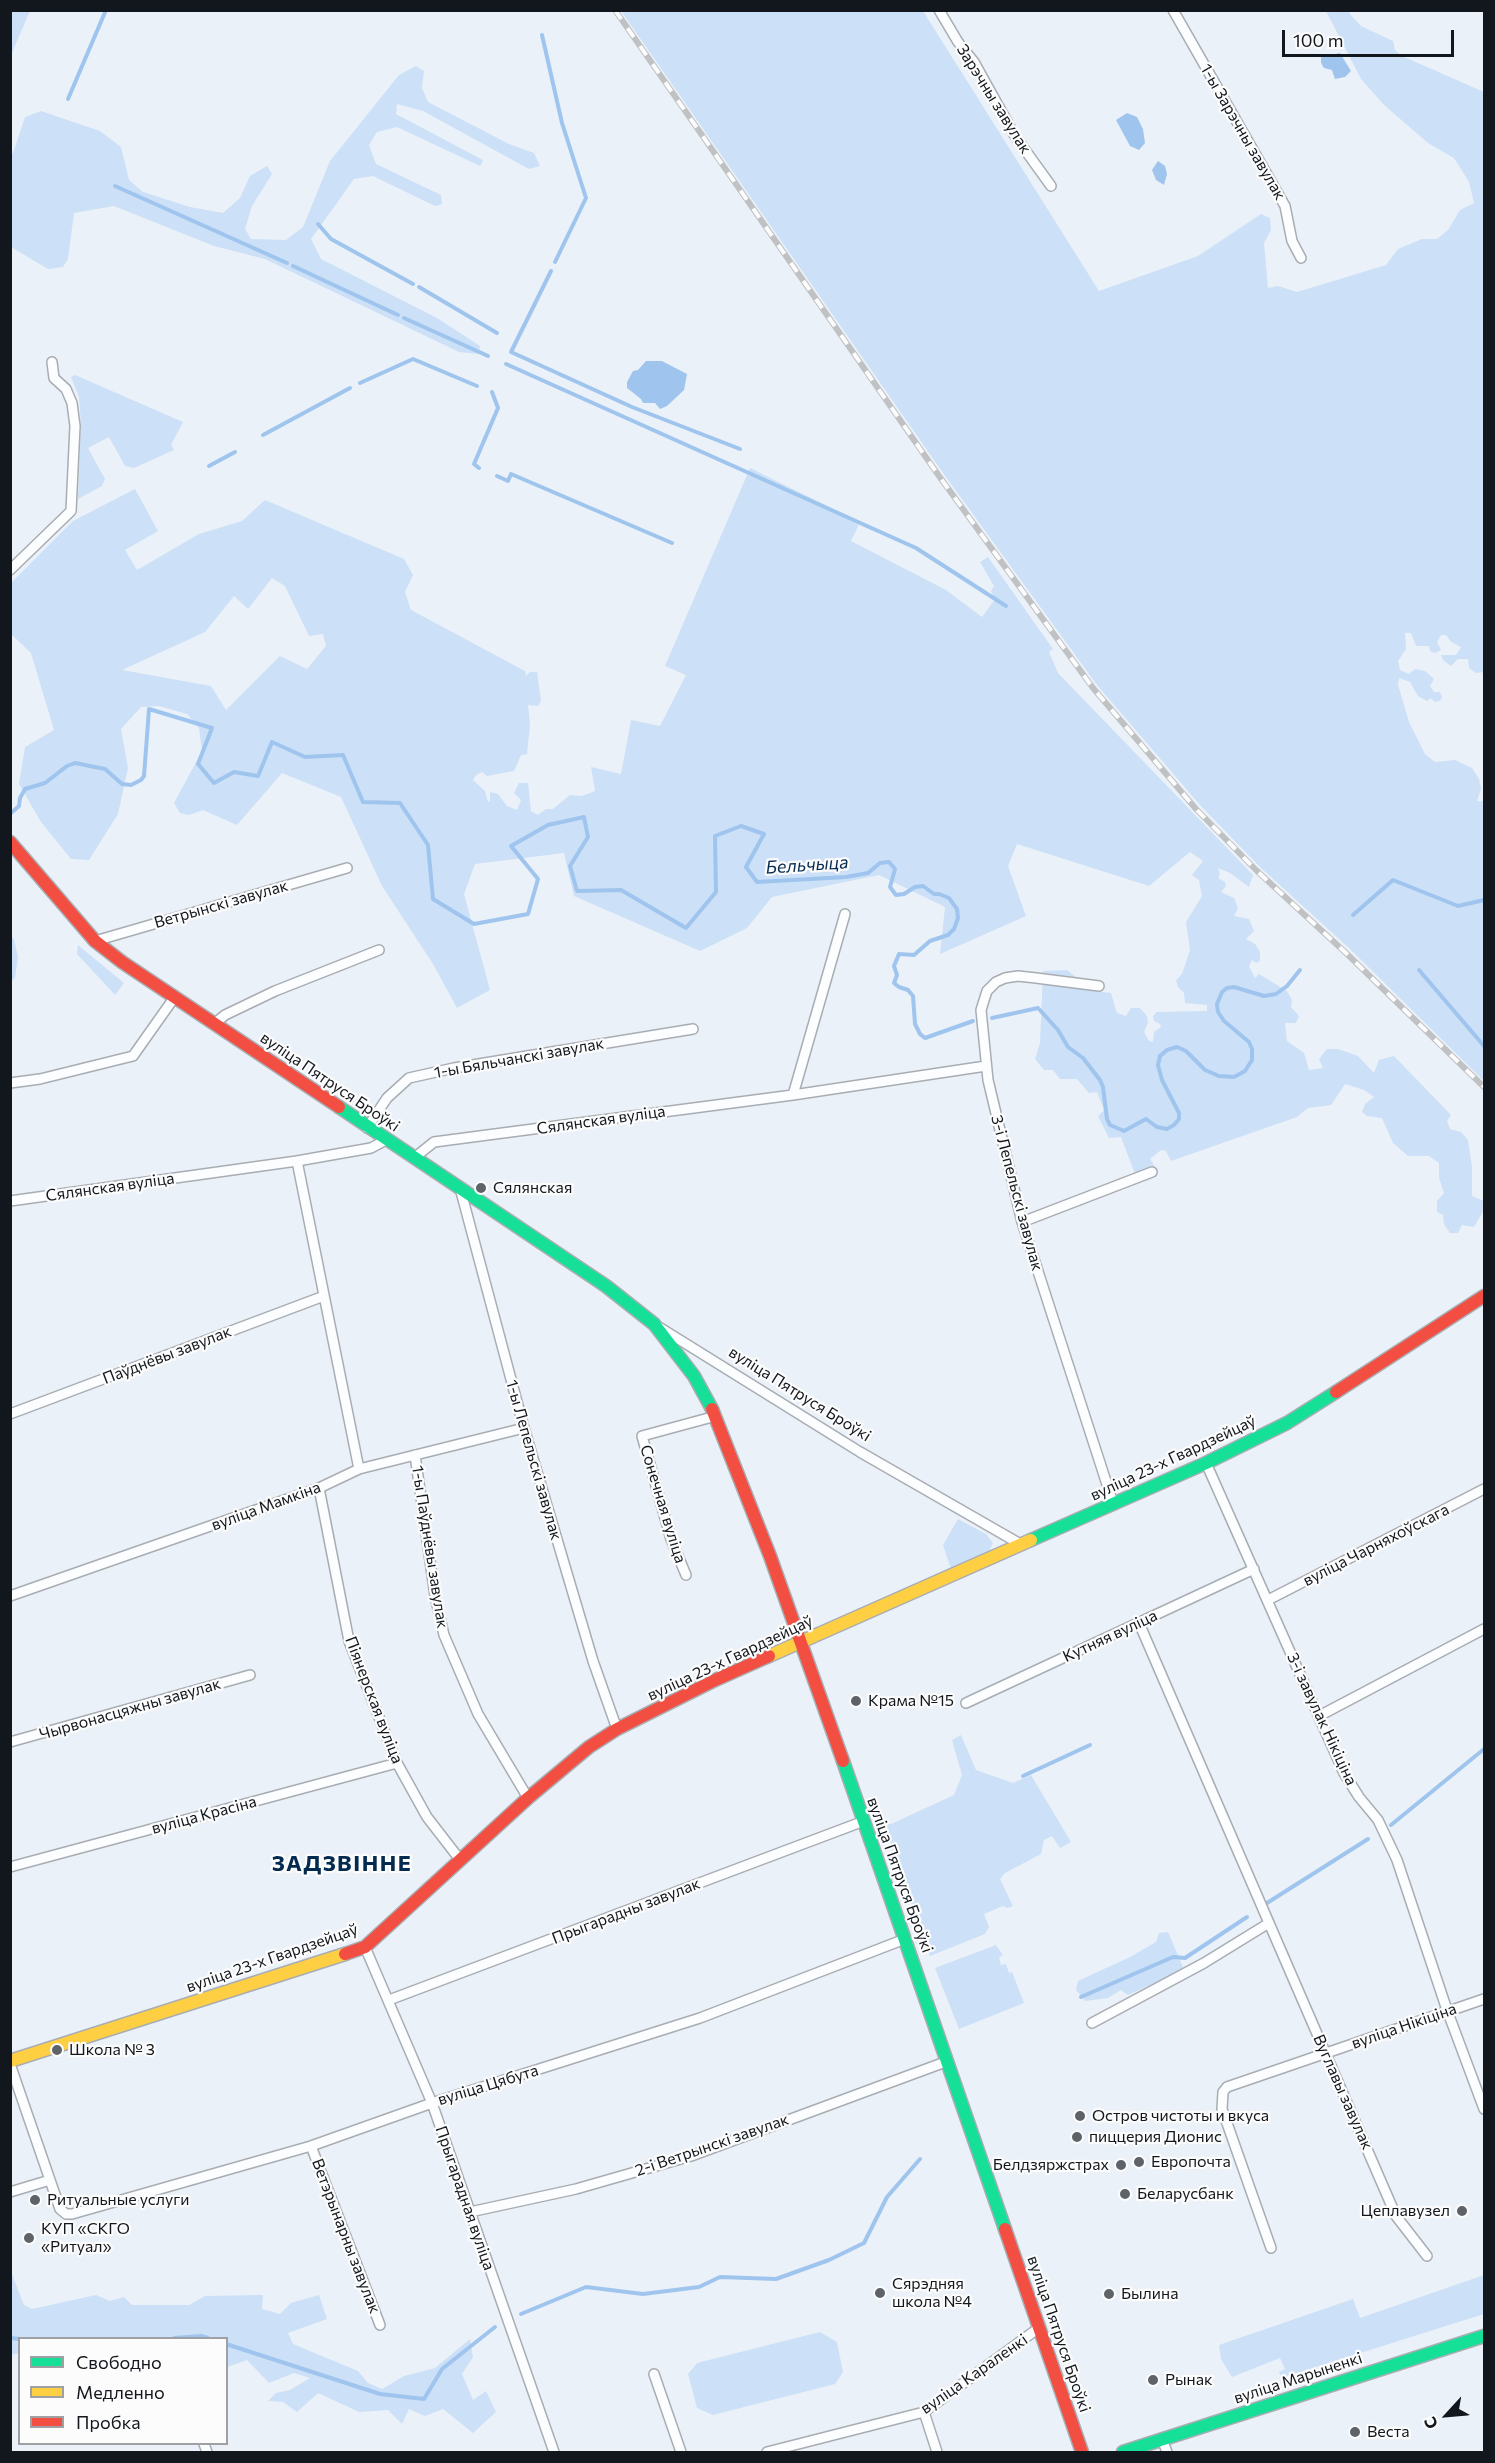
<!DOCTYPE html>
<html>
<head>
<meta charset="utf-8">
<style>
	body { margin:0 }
	#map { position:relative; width:1495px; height:2463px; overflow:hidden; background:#ebf1f8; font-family:Commissioner,sans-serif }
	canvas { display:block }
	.frame { position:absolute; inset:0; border:12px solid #12171d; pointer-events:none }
	.legend { position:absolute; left:18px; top:2337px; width:210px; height:108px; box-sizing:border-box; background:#fcfcfc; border:2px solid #9ea0a3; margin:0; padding:8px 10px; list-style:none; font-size:18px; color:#12171d }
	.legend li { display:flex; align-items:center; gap:12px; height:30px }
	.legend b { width:30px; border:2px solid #9ea0a3 }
	.north { position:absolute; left:1417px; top:2385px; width:60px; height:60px; -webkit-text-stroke:4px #fcfcfc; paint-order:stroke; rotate:244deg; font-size:16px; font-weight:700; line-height:24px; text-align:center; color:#12171d }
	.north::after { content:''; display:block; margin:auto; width:21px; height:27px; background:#12171d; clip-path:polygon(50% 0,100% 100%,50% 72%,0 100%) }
	.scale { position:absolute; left:1282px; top:30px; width:172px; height:27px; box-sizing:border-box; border:3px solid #12171d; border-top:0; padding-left:8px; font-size:18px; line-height:21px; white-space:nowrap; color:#12171d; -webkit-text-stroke:4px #fcfcfc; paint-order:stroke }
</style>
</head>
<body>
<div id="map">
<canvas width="1495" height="2463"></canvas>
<div class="frame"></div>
<ul class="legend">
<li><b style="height:8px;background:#16e098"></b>Свободно</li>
<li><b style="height:8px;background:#ffcf43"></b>Медленно</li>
<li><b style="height:8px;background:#f24e42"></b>Пробка</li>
</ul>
<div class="north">С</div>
<div class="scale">100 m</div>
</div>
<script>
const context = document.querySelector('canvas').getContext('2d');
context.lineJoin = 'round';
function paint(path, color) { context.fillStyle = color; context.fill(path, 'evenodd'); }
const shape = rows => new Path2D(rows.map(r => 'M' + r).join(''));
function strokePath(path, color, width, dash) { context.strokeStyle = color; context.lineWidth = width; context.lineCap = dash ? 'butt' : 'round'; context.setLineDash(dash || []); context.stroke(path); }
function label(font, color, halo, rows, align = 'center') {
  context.font = font + ' Commissioner,sans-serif'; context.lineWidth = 4.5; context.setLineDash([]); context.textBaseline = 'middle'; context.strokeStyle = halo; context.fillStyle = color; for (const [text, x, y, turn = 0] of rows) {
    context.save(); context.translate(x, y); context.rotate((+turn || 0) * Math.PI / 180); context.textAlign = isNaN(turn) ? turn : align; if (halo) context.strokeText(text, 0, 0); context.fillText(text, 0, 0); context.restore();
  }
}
paint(shape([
	[11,10,30,11,11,55,10,11],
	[621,11,923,11,1099,291,1198,256,1261,214,1270,218,1271,230,1264,243,1268,288,1278,286,1297,292,1386,265,1398,249,1422,239,1437,239,1448,230,1460,210,1474,203,1469,182,1454,158,1428,143,1384,105,1361,79,1326,11,1350,11,1349,13,1361,26,1393,41,1395,50,1402,56,1484,92,1484,672,1476,673,1469,668,1468,659,1458,659,1451,666,1443,660,1441,655,1456,655,1461,647,1451,642,1446,635,1441,635,1437,642,1441,650,1435,653,1430,651,1429,646,1416,646,1411,633,1405,633,1406,649,1398,661,1400,670,1409,674,1415,669,1425,671,1434,679,1430,686,1434,692,1440,692,1442,697,1440,701,1435,702,1431,698,1427,701,1418,696,1410,682,1399,678,1398,685,1409,722,1425,754,1435,762,1455,760,1472,768,1479,779,1481,789,1477,801,1484,801,1484,1081,1350,949,1260,867,1200,805,1097,685,943,473],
	[416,66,424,71,422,88,428,102,509,144,534,153,540,166,529,169,423,111,397,104,396,114,483,160,480,166,397,127,377,132,369,145,376,164,441,195,442,204,435,206,373,176,354,179,311,239,321,259,437,318,480,346,479,354,459,352,265,259,214,246,114,206,74,213,68,259,63,267,48,269,11,247,11,154,13,153,25,117,41,111,100,131,121,147,129,180,143,192,190,207,223,213,240,198,250,176,267,166,272,174,252,206,245,229,251,239,286,240,303,227,330,161,399,75],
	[75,375,183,422,171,445,174,450,134,468,125,466,109,437,88,448,105,479,102,486,78,499,81,424,79,397,71,377],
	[750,468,860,522,851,541,946,590,982,617,995,599,991,591,994,586,980,562,988,557,1053,649,1049,652,1058,673,1253,875,1249,887,1230,873,1218,868,1220,874,1218,878,1225,882,1226,886,1221,892,1234,898,1238,908,1234,916,1249,919,1254,931,1246,939,1255,944,1260,952,1260,961,1256,963,1252,960,1249,966,1255,978,1259,974,1287,991,1292,1000,1291,1007,1299,1016,1296,1023,1285,1023,1287,1041,1304,1053,1309,1070,1323,1068,1319,1059,1327,1049,1338,1049,1358,1056,1374,1073,1379,1060,1394,1056,1451,1115,1447,1121,1450,1129,1461,1132,1468,1140,1472,1167,1472,1196,1484,1201,1484,1210,1474,1227,1462,1225,1458,1233,1450,1233,1444,1224,1443,1215,1437,1212,1437,1201,1444,1193,1439,1178,1439,1163,1429,1156,1408,1156,1393,1143,1382,1118,1367,1116,1362,1112,1365,1104,1374,1097,1364,1090,1345,1084,1331,1105,1308,1108,1297,1117,1171,1161,1166,1151,1161,1150,1150,1159,1154,1165,1152,1170,1135,1174,1121,1137,1109,1138,1098,1116,1104,1110,1097,1092,1089,1093,1077,1079,1060,1079,1053,1070,1044,1070,1035,1059,1040,1043,1043,971,1067,970,1093,991,1111,993,1117,1013,1126,1016,1131,1008,1140,1008,1147,1016,1148,1022,1144,1032,1149,1041,1153,1042,1154,1032,1161,1027,1160,1024,1154,1021,1153,1016,1157,1012,1207,1011,1207,1005,1185,1003,1184,993,1178,987,1176,980,1182,974,1190,950,1186,922,1202,896,1199,880,1192,875,1203,861,1190,852,1149,886,1017,844,1008,866,1026,916,940,954,945,907,879,875,772,897,747,928,700,951,574,896,564,853,475,864,464,894,490,990,457,1008,433,964,382,886,341,797,282,773,237,825,203,810,189,815,180,813,174,803,202,751,199,728,187,714,159,706,141,707,121,729,128,768,118,814,89,860,71,859,41,822,19,784,25,747,54,730,31,653,11,634,10,584,73,521,135,489,158,531,125,550,137,570,199,534,242,521,265,500,404,559,413,575,405,592,411,610,525,671,526,676,530,672,537,672,541,701,538,706,528,705,530,725,527,754,521,755,514,771,487,776,482,772,476,775,473,780,485,791,488,802,490,801,490,792,498,794,507,806,517,810,521,800,514,793,519,783,528,783,531,811,538,815,546,809,553,809,570,795,582,796,595,791,591,767,621,774,631,720,660,726,686,675,665,666],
	[272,578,285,586,309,636,323,634,326,646,307,669,280,656,226,710,211,686,122,670,205,632,234,596,248,609],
	[11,936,14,939,18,957,15,978,11,981],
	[78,945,124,983,115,995,77,954],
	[958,1519,986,1534,993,1543,989,1551,951,1569,943,1545],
	[961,1735,976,1770,1013,1783,1031,1775,1071,1842,1060,1848,1052,1836,1044,1840,1041,1854,1005,1873,1000,1879,1013,1906,1007,1908,1003,1906,984,1914,989,1927,985,1934,930,1956,884,1825,891,1824,954,1795,962,1775,952,1740],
	[1168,1932,1183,1967,1177,1973,1128,1995,1121,1990,1108,1998,1085,2001,1076,1990,1078,1981,1130,1957,1156,1942,1159,1933],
	[996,1945,1003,1955,999,1957,1001,1965,1006,1964,1009,1973,1012,1972,1024,2003,959,2029,935,1968],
	[10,2269,24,2305,32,2309,96,2295,110,2301,124,2297,132,2305,189,2305,205,2296,263,2295,262,2309,280,2314,291,2303,319,2295,327,2319,288,2333,293,2344,358,2371,368,2383,382,2389,404,2376,435,2368,470,2339,473,2357,462,2374,473,2400,486,2391,496,2412,473,2433,443,2409,425,2416,409,2409,402,2424,388,2410,359,2412,318,2393,297,2412,283,2402,268,2401,276,2393,290,2390,310,2378,294,2373,269,2383,247,2360,227,2367,226,2338,20,2338,19,2353,11,2355],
	[1484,2275,1484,2314,1281,2378,1279,2372,1285,2369,1280,2358,1232,2377,1221,2359,1219,2345,1353,2299,1360,2318],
	[820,2332,837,2342,843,2372,835,2384,713,2415,697,2408,688,2374,697,2363]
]), '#cce0f7');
paint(shape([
	[1340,53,1351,71,1345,77,1335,79,1332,70,1324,68,1321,63,1321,57],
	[1127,113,1137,117,1143,129,1145,143,1139,150,1130,146,1116,120],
	[1158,161,1165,166,1167,174,1164,185,1156,180,1152,170],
	[646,361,662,361,687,374,684,390,667,406,660,409,655,403,643,403,641,399,627,388,627,382,633,371,638,370]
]), '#9fc5ee');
strokePath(shape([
	[542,35,562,123,586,198,555,262],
	[68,99,106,10],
	[115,186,287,263],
	[318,224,331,239,413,284],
	[293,266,398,315],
	[551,271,511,352,632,407,740,449],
	[419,287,497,333],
	[404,318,488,356],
	[506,364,916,548,1006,606],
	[360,383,413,359,477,386],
	[263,435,350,388],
	[209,466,235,452],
	[479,468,474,464,498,408,492,392],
	[497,476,508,481,511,474,672,543],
	[10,814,19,806,20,798,25,789,45,783,67,766,75,763,105,769,122,784,131,785,141,780,144,776,149,709,212,728,198,764,214,783,234,772,258,776,272,742,305,757,343,755,363,802,400,803,428,845,433,899,474,924,528,914,538,879,511,846,548,825,584,817,588,837,570,866,577,891,621,890,686,928,716,892,715,836,741,826,764,834,746,867,757,882,846,877,868,873,880,863,889,862,895,869,890,887,896,895,904,894,915,887,923,886,934,894,939,894,949,898,957,909,958,918,954,929,948,935,930,941,914,955,899,954,894,966,897,975,894,983,899,987,908,990,913,996,915,1024,920,1034,925,1038,973,1021],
	[1353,915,1393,880,1458,906,1484,900],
	[1419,970,1484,1046],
	[992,1018,1038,1008,1058,1030,1068,1047,1083,1058,1100,1080,1103,1087,1107,1119,1110,1125,1124,1131,1146,1119,1157,1127,1167,1129,1174,1125,1179,1119,1179,1113,1162,1080,1158,1065,1160,1056,1167,1050,1177,1047,1186,1051,1205,1070,1219,1076,1234,1077,1245,1071,1252,1060,1252,1049,1249,1042,1224,1021,1218,1012,1217,1004,1222,992,1227,988,1234,987,1264,996,1276,994,1287,986,1300,970],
	[1023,1776,1090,1745],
	[1391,1825,1484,1749],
	[1267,1903,1368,1839],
	[1081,1997,1173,1957,1185,1958,1247,1917],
	[521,2314,586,2287,643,2294,699,2287,720,2277,776,2279,829,2260,864,2243,887,2197,920,2159],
	[10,2338,20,2339],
	[174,2338,201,2336,208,2338],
	[226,2344,380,2394,424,2399,442,2369,495,2327]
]), '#9fc5ee', 4);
const street = shape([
	[939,10,958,42,974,62,1015,136,1051,186],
	[1173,10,1285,206,1292,241,1301,258],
	[10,570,71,511,75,426,72,403,66,389,54,378,52,362],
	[95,941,347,868],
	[1099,986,1036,978,1018,976,1005,978,996,982,987,991,981,1010,988,1080,1022,1222,1113,1503],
	[214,1024,225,1015,275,991,379,950],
	[10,1083,40,1079,133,1056,174,998],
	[793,1095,845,914],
	[367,1128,387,1098,409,1078,454,1068,693,1029],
	[414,1158,434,1142,793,1095,986,1066],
	[297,1161,359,1469],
	[460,1188,524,1428,593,1661,617,1729],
	[10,1201,297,1161,371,1148,386,1140],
	[1022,1222,1152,1172],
	[659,1327,860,1452,1022,1545],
	[10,1414,324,1296],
	[415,1455,435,1596,444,1635,478,1714,528,1798],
	[1206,1463,1344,1773,1359,1797,1378,1820,1397,1860,1447,2010,1484,2109],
	[319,1488,349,1641,397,1763,427,1817,461,1861],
	[686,1575,671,1539,642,1436,716,1416],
	[10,1596,319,1488,359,1469,524,1428],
	[1268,1600,1484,1489],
	[1139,1623,1396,2216,1427,2256],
	[966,1703,1254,1569],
	[1319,1716,1484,1629],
	[10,1742,250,1675],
	[10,1867,397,1763],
	[365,1947,432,2103,554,2452],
	[389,2000,864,1821],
	[1092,2023,1204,1963,1269,1923],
	[10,2064,60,2209,66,2214,72,2214,311,2146,432,2103,700,2018,905,1939],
	[311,2146,380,2325],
	[10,2192,50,2180],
	[470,2212,576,2189,691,2156,948,2061],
	[1271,2248,1222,2109,1223,2092,1227,2087,1484,1999],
	[654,2374,681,2452],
	[924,2412,937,2452],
	[1162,2439,1167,2452],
	[204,2444,207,2452],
	[767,2452,924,2412,1040,2327]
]);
const fast = shape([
	[339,1107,606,1286,654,1324,694,1376,712,1409],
	[1031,1540,1206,1463,1287,1423,1336,1392],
	[843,1761,1005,2229],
	[1123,2452,1484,2336]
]);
const slow = shape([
	[769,1656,1031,1540],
	[10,2061,345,1954]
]);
const jam = shape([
	[10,842,95,941,122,962,339,1107],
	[1336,1392,1484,1296],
	[712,1409,770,1556,843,1761],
	[345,1954,365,1947,528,1798,589,1747,617,1729,713,1681,769,1656],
	[1005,2229,1082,2452]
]);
strokePath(street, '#a8adb3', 12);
strokePath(fast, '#a8adb3', 15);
strokePath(slow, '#a8adb3', 15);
strokePath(jam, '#a8adb3', 15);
strokePath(street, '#fcfdfe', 9);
strokePath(fast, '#16e098', 12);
strokePath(slow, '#ffcf43', 12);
strokePath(jam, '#f24e42', 12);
const rail = shape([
	[615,10,939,476,1093,688,1196,809,1257,871,1347,954,1484,1087]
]);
strokePath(rail, '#c0c1c3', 6);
strokePath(rail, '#fcfcfc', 4, [11]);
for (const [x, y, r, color] of [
	[481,1188,6,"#5e636a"],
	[856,1701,6,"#5e636a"],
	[57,2050,6,"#5e636a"],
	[1080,2116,6,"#5e636a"],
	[1077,2137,6,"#5e636a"],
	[1139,2162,6,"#5e636a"],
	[1121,2165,6,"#5e636a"],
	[1125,2194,6,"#5e636a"],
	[35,2200,6,"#5e636a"],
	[1462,2211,6,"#5e636a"],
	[29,2238,6,"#5e636a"],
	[880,2293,6,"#5e636a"],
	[1109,2294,6,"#5e636a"],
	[1153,2380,6,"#5e636a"],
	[1355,2432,6,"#5e636a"]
]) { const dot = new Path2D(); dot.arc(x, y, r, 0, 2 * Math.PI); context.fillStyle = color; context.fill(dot); strokePath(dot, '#fcfcfc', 2); }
label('16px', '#12171d', '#fcfcfc', [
	["Зарэчны завулак",994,99,58],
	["1-ы Зарэчны завулак",1243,132,60],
	["Ветрынскі завулак",221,904,-16],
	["1-ы Бяльчанскі завулак",519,1058,-10],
	["вуліца Пятруся Броўкі",330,1082,34],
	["Сялянская вуліца",601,1120,-8],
	["Сялянская вуліца",110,1187,-8],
	["3-і Лепельскі завулак",1017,1193,75],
	["Паўднёвы завулак",167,1355,-21],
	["вуліца Пятруся Броўкі",800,1394,32],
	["вуліца 23-х Гвардзейцаў",1173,1458,-25],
	["1-ы Лепельскі завулак",534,1460,74],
	["Сонечная вуліца",663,1504,73],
	["вуліца Мамкіна",266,1506,-20],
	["вуліца Чарняхоўскага",1376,1545,-27],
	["1-ы Паўднёвы завулак",430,1547,81],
	["Кутняя вуліца",1110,1636,-25],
	["вуліца 23-х Гвардзейцаў",730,1658,-25],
	["Піянерская вуліца",374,1700,69],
	["Чырвонасцяжны завулак",130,1709,-16],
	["3-і завулак Нікіціна",1322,1719,65],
	["вуліца Красіна",204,1815,-15],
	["вуліца Пятруся Броўкі",900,1875,70],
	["Прыгарадны завулак",626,1911,-21],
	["вуліца 23-х Гвардзейцаў",272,1958,-19],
	["вуліца Нікіціна",1404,2026,-19],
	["вуліца Цябута",488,2085,-17],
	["Вуглавы завулак",1343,2092,66],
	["2-і Ветрынскі завулак",712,2145,-19],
	["Прыгарадная вуліца",465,2198,71],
	["Ветэрынарны завулак",346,2236,69],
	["вуліца Пятруся Броўкі",1059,2334,71],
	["вуліца Караленкі",974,2374,-35],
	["вуліца Марыненкі",1298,2378,-18]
]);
label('16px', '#12171d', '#fcfcfc', [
	["Сялянская",493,1188],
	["Крама №15",868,1701],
	["Школа № 3",69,2050],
	["Остров чистоты и вкуса",1092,2116],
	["пиццерия Дионис",1089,2137],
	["Европочта",1151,2162],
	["Белдзяржстрах",1109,2165,"right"],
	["Беларусбанк",1137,2194],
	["Ритуальные услуги",47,2200],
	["Цеплавузел",1450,2211,"right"],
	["КУП «СКГО",41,2229],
	["«Ритуал»",41,2247],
	["Сярэдняя",892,2284],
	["школа №4",892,2302],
	["Былина",1121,2294],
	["Рынак",1165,2380],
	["Веста",1367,2432]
], 'left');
label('italic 18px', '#072c50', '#fcfcfc', [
	["Бельчыца",807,865,-4]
]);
context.letterSpacing = '1.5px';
label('bold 22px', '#032a4f', '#fcfcfc', [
	["ЗАДЗВІННЕ",342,1864]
]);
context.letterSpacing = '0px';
</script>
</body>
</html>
